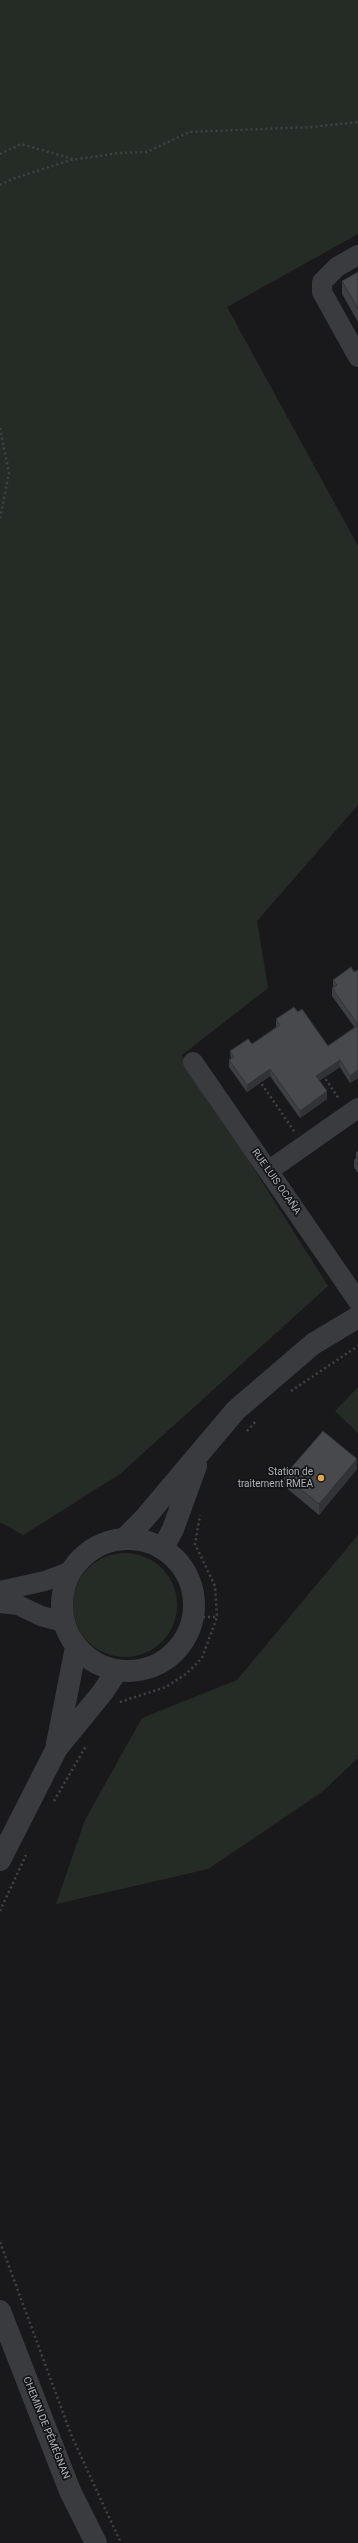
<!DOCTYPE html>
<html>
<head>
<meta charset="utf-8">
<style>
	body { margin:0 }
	canvas { display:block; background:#19191b }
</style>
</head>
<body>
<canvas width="358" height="2543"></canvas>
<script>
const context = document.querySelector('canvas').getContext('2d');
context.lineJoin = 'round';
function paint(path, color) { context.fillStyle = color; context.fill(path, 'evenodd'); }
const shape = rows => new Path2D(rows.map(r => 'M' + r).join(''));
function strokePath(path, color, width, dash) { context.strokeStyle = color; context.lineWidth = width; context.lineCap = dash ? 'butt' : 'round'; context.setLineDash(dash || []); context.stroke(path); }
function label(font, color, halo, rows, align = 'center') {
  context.font = font + ' Roboto,sans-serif'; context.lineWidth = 3.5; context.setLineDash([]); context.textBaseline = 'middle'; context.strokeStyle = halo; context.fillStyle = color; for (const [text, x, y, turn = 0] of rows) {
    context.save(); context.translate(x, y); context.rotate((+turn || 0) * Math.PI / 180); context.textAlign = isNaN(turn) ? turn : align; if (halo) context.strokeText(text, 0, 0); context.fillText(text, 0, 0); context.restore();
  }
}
paint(shape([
	[0,0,358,0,358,234,227,307,358,546,358,805,257,921,268,988,182,1055,328,1286,120,1474,23,1535,0,1522],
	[358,1387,358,1433,335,1411],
	[358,1535,358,1758,322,1792,208,1869,56,1904,85,1820,142,1718,237,1680],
	'73 1605a52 52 0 1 1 104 0a52 52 0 1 1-104 0Z'
]), '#252c26');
strokePath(shape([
	[0,154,21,144,73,159],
	[0,185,12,179,71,160,119,153,147,152,189,132,312,127,358,122],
	[0,428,9,473,0,519],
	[323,1075,339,1099],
	[259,1080,294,1131],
	[291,1391,358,1346],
	[247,1431,257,1420],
	[193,1617,217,1617],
	[120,1702,166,1687,186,1674,202,1658,217,1617,215,1586,195,1544,200,1515],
	[54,1801,86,1746],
	[0,1911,26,1855],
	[0,2242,72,2437,121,2543]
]), '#404246', 2.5, [2, 3]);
strokePath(shape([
	[358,255,337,267,322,282,322,292,358,357],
	[193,1062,358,1301],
	[268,1171,358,1108],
	[0,1591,45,1581,71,1571],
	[0,1603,18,1605,41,1616,63,1622]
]), '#3a3b3f', 20);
strokePath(shape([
	[125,1538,144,1519,236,1410,313,1344,358,1317],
	'62 1605a66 66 0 1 1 132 0a66 66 0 1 1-132 0Z',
	[163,1548,173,1529,196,1466],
	[57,1744,76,1647],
	[0,1860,57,1748,102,1693,117,1671],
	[0,2311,70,2491,96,2543]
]), '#3a3b3f', 22);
paint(shape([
	[358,272,358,322,342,294,342,281],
	[358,970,358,1078,350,1083,340,1067,319,1081,327,1099,300,1118,270,1076,247,1092,229,1067,229,1060,231,1059,230,1051,252,1044,276,1027,276,1019,298,1012,328,1046,355,1028,332,996,332,988,333,987,333,980,354,972],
	[358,1151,358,1173,354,1167,354,1160,356,1158,356,1152],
	[357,1469,319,1515,284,1486,284,1476]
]), '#3e3f42');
paint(shape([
	[340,1060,340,1067,316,1083,316,1076],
	[270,1069,270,1076,247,1092,247,1085],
	[358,1070,358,1078,350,1083,350,1076],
	[327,1091,327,1099,300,1118,300,1111],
	[357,1459,357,1469,319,1515,319,1504]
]), '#323336');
const building = shape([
	[358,272,358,309,342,281,358,272],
	[351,967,354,972,358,970,358,1025,332,988,337,985,333,980,351,967],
	[294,1007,298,1012,302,1009,328,1046,358,1025,358,1070,350,1076,340,1060,316,1076,327,1091,300,1111,270,1069,247,1085,229,1060,234,1057,230,1051,248,1039,252,1044,280,1025,276,1019,294,1007],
	[358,1157,358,1165,354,1160,358,1157],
	[323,1431,357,1459,319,1504,284,1476,323,1431]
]);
paint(building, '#48494d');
strokePath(building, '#323336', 1);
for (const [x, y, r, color] of [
	[321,1478,4,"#e1a54a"]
]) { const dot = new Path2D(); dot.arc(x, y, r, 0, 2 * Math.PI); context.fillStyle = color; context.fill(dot); strokePath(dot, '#141416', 1.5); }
label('10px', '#acb1b9', '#141416', [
	["RUE LUIS OCAÑA",276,1182,55],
	["CHEMIN DE PÉMÉGNAN",46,2428,68]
]);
label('10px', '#acb1b9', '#141416', [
	["Station de",313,1472],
	["traitement RMEA",313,1484]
], 'right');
</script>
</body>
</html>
